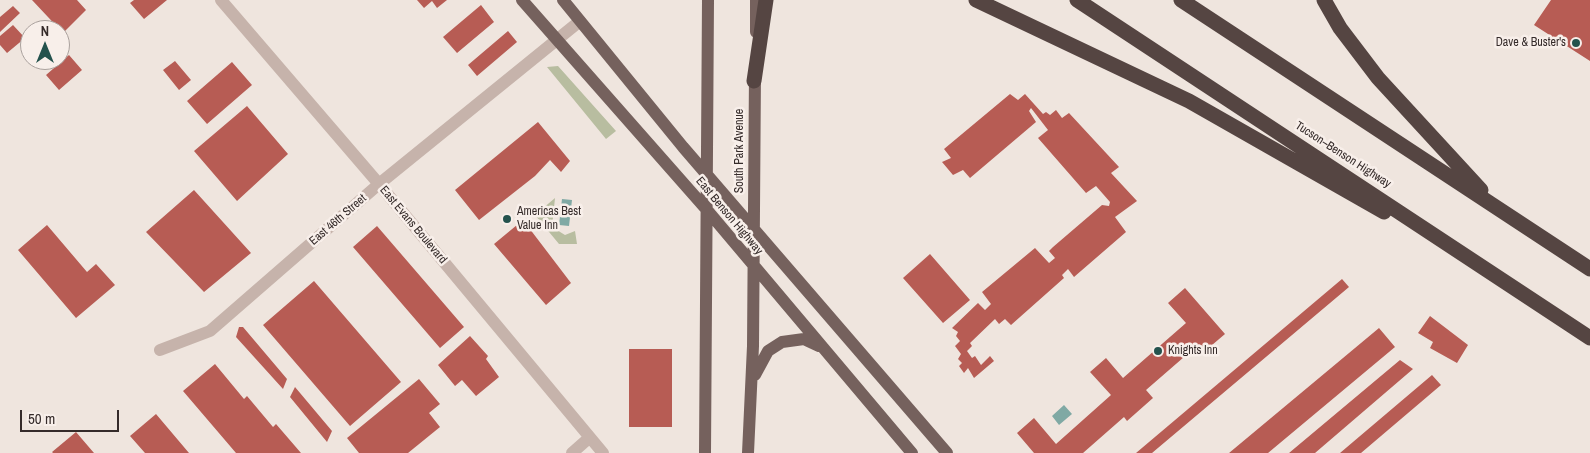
<!DOCTYPE html>
<html>
<head>
<meta charset="utf-8">
<style>
	body { margin:0 }
	#map { position:relative; width:1590px; height:453px; overflow:hidden; background:#efe5de; font-family:"Archivo Narrow",sans-serif }
	canvas { display:block }
	.north { position:absolute; left:20px; top:20px; width:50px; height:50px; box-sizing:border-box; background:#f8efea; border:1px solid #aaa19d; border-radius:50%; rotate:0deg; font-size:14px; font-weight:700; line-height:20px; text-align:center; color:#352b2a }
	.north::after { content:''; display:block; margin:auto; width:18px; height:22px; background:#24524d; clip-path:polygon(50% 0,100% 100%,50% 72%,0 100%) }
	.scale { position:absolute; left:20px; top:410px; width:99px; height:22px; box-sizing:border-box; border:2px solid #352b2a; border-top:0; padding-left:6px; font-size:15px; line-height:18px; white-space:nowrap; color:#352b2a; -webkit-text-stroke:4px #f8efea; paint-order:stroke }
</style>
</head>
<body>
<div id="map">
<canvas width="1590" height="453"></canvas>
<div class="north">N</div>
<div class="scale">50 m</div>
</div>
<script>
const context = document.querySelector('canvas').getContext('2d');
context.lineJoin = 'round';
function paint(path, color) { context.fillStyle = color; context.fill(path, 'evenodd'); }
const shape = rows => new Path2D(rows.map(r => 'M' + r).join(''));
function strokePath(path, color, width, dash) { context.strokeStyle = color; context.lineWidth = width; context.lineCap = dash ? 'butt' : 'round'; context.setLineDash(dash || []); context.stroke(path); }
function label(font, color, halo, rows, align = 'center') {
  context.font = font + ' "Archivo Narrow",sans-serif'; context.lineWidth = 5; context.setLineDash([]); context.textBaseline = 'middle'; context.strokeStyle = halo; context.fillStyle = color; for (const [text, x, y, turn = 0] of rows) {
    context.save(); context.translate(x, y); context.rotate((+turn || 0) * Math.PI / 180); context.textAlign = isNaN(turn) ? turn : align; if (halo) context.strokeText(text, 0, 0); context.fillText(text, 0, 0); context.restore();
  }
}
paint(shape([
	[558,66,616,131,606,139,547,67],
	[555,198,552,227,565,235,575,231,577,244,559,244,535,215]
]), '#b8bda0');
paint(shape([
	[562,199,572,200,569,226,559,225],
	[1064,405,1072,414,1059,425,1052,416]
]), '#80a9a4');
paint(shape([
	[32,0,77,0,86,10,63,33],
	[134,0,167,0,144,19,130,3],
	[417,0,447,0,437,8,432,1,424,8],
	[1551,0,1590,0,1590,61,1534,25],
	[481,5,494,22,457,53,443,37],
	[13,6,20,13,0,32,0,17],
	[13,25,25,38,7,53,0,45,0,36],
	[508,31,517,42,477,76,468,65],
	[69,55,82,70,59,90,46,75],
	[175,61,191,80,179,90,163,70],
	[232,62,252,85,207,124,187,101],
	[1010,94,1018,100,1025,94,1043,114,1046,112,1050,115,1056,110,1062,118,1069,113,1119,167,1111,173,1137,201,1115,217,1126,232,1074,277,1068,269,1062,275,1064,278,1011,325,1005,319,999,324,995,319,970,343,972,346,967,351,972,358,975,356,981,365,990,356,994,361,974,378,968,368,964,373,959,366,962,363,958,359,961,354,955,346,960,341,956,336,958,332,952,328,978,303,985,310,991,304,982,292,1035,248,1049,263,1055,258,1049,251,1053,247,1102,205,1109,206,1110,202,1096,186,1086,193,1038,138,1048,130,1031,108,1029,111,1036,122,970,178,963,170,953,175,942,162,951,158,944,149],
	[247,106,288,154,237,201,194,151],
	[538,122,570,161,561,172,550,160,535,176,479,220,455,190],
	[194,190,251,253,204,292,146,232],
	[523,220,571,283,546,305,494,244],
	[47,225,87,272,96,264,115,285,76,318,18,250],
	[377,226,464,327,440,348,353,247],
	[930,254,970,300,943,323,903,278],
	[1342,279,1349,287,1152,453,1136,453],
	[314,281,401,382,350,426,263,325],
	[1185,288,1225,334,1205,351,1199,344,1146,390,1153,398,1127,421,1124,417,1083,453,1034,453,1017,433,1034,418,1056,444,1111,395,1090,372,1106,358,1123,378,1186,323,1168,303],
	[1430,316,1468,345,1457,363,1430,348,1433,342,1418,333],
	[239,327,243,327,287,379,283,389,236,337],
	[1379,328,1395,347,1268,453,1229,453],
	[470,336,488,356,486,359,499,377,476,396,462,380,455,386,438,365],
	[629,349,672,349,672,427,629,427],
	[1400,360,1413,369,1315,453,1289,453],
	[215,364,244,399,247,396,273,427,276,424,301,453,236,453,183,391],
	[1432,375,1441,385,1361,453,1340,453],
	[419,379,440,404,429,413,440,427,408,453,359,453,347,438],
	[295,387,332,431,327,442,290,397],
	[156,414,189,453,145,453,130,436],
	[76,432,94,453,53,453,52,452]
]), '#b75c54');
strokePath(shape([
	[221,0,379,184,603,453],
	[160,350,210,331,379,184,580,21],
	[572,453,589,438]
]), '#c6b3ab', 12);
strokePath(shape([
	[522,0,707,210,912,453],
	[563,0,683,147,947,453],
	[756,0,756,32],
	[755,375,768,351,782,342,804,339,819,346],
	[705,453,708,0],
	[748,453,753,346,755,72]
]), '#75615d', 12);
strokePath(shape([
	[976,0,1189,101,1384,212],
	[1077,0,1590,338],
	[1181,0,1590,269],
	[1324,0,1340,28,1378,78,1481,190],
	[754,81,766,0]
]), '#554542', 15);
for (const [x, y, r, color] of [
	[1576,43,5,"#24524d"],
	[507,219,5,"#24524d"],
	[1158,351,5,"#24524d"]
]) { const dot = new Path2D(); dot.arc(x, y, r, 0, 2 * Math.PI); context.fillStyle = color; context.fill(dot); strokePath(dot, '#f8efea', 2); }
label('12px', '#352b2a', '#f8efea', [
	["Dave & Buster's",1566,43,"right"],
	["Americas Best",517,212],
	["Value Inn",517,226],
	["Knights Inn",1168,351]
], 'left');
label('12px', '#352b2a', '#f8efea', [
	["South Park Avenue",740,151,-90],
	["Tucson–Benson Highway",1343,155,33],
	["East Benson Highway",729,216,50],
	["East 46th Street",338,220,-41],
	["East Evans Boulevard",413,225,50]
]);
</script>
</body>
</html>
